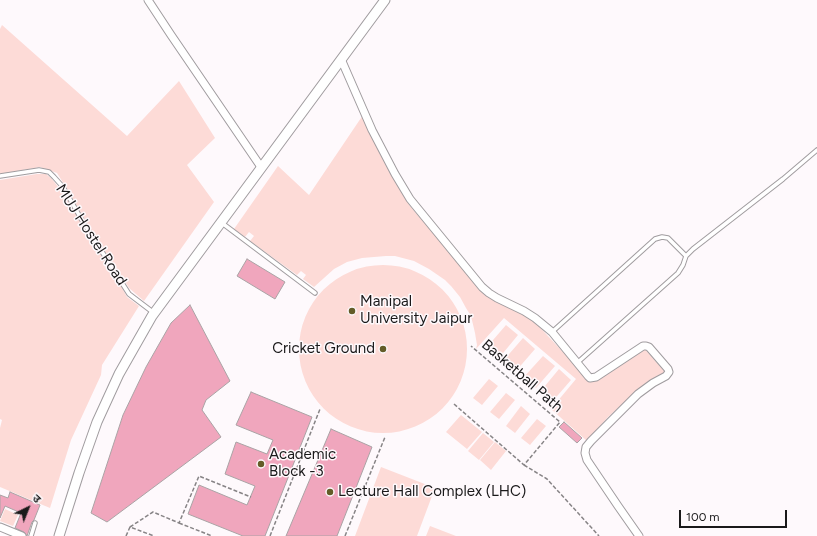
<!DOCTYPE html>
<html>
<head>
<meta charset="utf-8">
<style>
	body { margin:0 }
	#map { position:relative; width:817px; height:536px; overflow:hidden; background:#fef9fc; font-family:Figtree,"Noto Sans Devanagari",sans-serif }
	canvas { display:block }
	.north { position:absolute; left:8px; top:488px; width:40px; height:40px; -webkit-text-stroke:3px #fef9fc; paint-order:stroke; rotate:43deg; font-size:11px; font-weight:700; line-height:16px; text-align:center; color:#1a191a }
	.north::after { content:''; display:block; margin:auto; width:14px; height:18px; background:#1a191a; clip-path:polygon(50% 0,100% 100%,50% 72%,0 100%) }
	.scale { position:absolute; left:679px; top:510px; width:108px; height:18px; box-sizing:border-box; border:2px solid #1a191a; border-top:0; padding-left:5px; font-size:12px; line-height:14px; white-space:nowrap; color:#1a191a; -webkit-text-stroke:3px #fef9fc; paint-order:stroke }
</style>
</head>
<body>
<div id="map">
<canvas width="817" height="536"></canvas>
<div class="north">उ</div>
<div class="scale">100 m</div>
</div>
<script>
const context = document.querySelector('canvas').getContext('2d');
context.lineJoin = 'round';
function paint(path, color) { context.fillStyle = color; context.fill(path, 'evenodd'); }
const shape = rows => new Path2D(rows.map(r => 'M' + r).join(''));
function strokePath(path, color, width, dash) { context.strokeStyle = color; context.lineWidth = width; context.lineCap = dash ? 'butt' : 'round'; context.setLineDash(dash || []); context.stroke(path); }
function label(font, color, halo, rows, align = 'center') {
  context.font = font + ' Figtree,sans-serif'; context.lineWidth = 3; context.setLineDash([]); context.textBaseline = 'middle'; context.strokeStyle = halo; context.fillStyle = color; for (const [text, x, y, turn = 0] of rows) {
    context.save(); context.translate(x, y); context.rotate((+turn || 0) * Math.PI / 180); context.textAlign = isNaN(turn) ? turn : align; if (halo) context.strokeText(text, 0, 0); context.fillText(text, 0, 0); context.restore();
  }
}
paint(shape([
	[2,25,127,136,179,81,215,138,187,165,214,202,144,301,129,288,114,264,97,241,69,192,57,173,40,167,0,174,0,29],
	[363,115,385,160,410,206,484,293,534,321,590,381,644,348,665,372,639,389,608,417,587,441,551,409,576,379,504,318,476,349,477,345,475,333,471,316,466,308,460,297,451,286,445,280,429,269,414,261,395,256,386,256,362,258,347,262,334,269,314,287,303,279,306,275,301,271,297,275,250,241,254,236,249,232,245,237,234,229,278,166,309,195],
	[37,174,46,174,52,179,65,196,94,244,113,271,127,297,139,306,102,365,101,375,71,440,50,508,0,487,0,428,2,420,0,419,0,180],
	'299 349a84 84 0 1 1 168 0a84 84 0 1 1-168 0Z',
	[506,325,518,335,499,358,487,347],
	[523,338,535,349,516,371,503,361],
	[543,356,555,366,536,388,523,378],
	[559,369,571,380,552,402,540,392],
	[489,379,498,386,482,405,473,398],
	[506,393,515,400,499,419,490,412],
	[521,406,530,414,515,433,506,426],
	[461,415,482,432,467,449,446,432],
	[537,419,546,426,530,445,521,438],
	[483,433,494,442,479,460,468,451],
	[495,442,506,451,491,470,480,460],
	[381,467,435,488,417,536,355,536],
	[5,509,18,515,13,526,0,521],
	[430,526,456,536,426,536]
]), '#fddbd7');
const building = shape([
	[247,259,285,282,275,299,237,276,247,259],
	[190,305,230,381,206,400,202,410,221,437,107,522,91,513,123,415,146,367,171,323,190,305],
	[251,392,312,417,265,536,243,536,188,514,199,485,247,505,255,486,225,474,236,442,267,454,273,440,236,425,251,392],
	[564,422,582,438,577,443,559,427,564,422],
	[331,429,372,447,337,536,286,536,331,429],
	[10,492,40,505,34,520,32,522,27,536,24,532,15,528,21,513,5,506,0,518,0,495,8,498,10,492]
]);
paint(building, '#f0a6bd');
strokePath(building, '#aaa3a5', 1);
const lane = shape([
	[0,176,39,170,49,172,54,177,63,187,83,222,129,294,154,313],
	[222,223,315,293],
	[552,332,655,239,662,237,668,238,686,256],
	[577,363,678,273,683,265,686,256,693,249,783,179,817,150],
	[31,536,35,523]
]);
const street = shape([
	[148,0,171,35,261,167],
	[341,59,372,130,395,174,410,199,482,287,489,293,497,298,524,311,535,318,552,332,588,376,590,378,596,377,643,346,646,346,649,347,668,369,669,372,666,376,653,383,638,394,591,441,586,447,585,453,587,460,618,506,639,536],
	[0,527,22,536]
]);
const secondary = shape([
	[59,536,79,473,97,422,119,374,152,316,385,0]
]);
strokePath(lane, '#a09c9f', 5.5);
strokePath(street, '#a09c9f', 9);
strokePath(secondary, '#a09c9f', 11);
strokePath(shape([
	[454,404,524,465,560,422,471,346],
	[524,465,547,479,599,536],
	[179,523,212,536],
	[130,527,153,512,179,523,199,476,251,497],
	[126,536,130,527,154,536],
	[270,536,320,409],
	[345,536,385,437]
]), '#878486', 1.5, [4, 2]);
strokePath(lane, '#fff', 3.5);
strokePath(street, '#fff', 7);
strokePath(secondary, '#fff', 9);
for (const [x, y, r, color] of [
	[352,311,4,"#635c28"],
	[383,349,4,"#635c28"],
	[261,464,4,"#635c28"],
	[330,492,4,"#635c28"]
]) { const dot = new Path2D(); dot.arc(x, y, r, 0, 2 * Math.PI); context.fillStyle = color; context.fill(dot); strokePath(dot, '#fef9fc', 1.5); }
label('15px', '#1a191a', '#fef9fc', [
	["MUJ Hostel Road",91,235,57],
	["Basketball Path",522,376,41]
]);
label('15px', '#1a191a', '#fef9fc', [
	["Manipal",360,302],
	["University Jaipur",360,319],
	["Cricket Ground",375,349,"right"],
	["Academic",269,455],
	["Block -3",269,472],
	["Lecture Hall Complex (LHC)",338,492]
], 'left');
</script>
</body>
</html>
